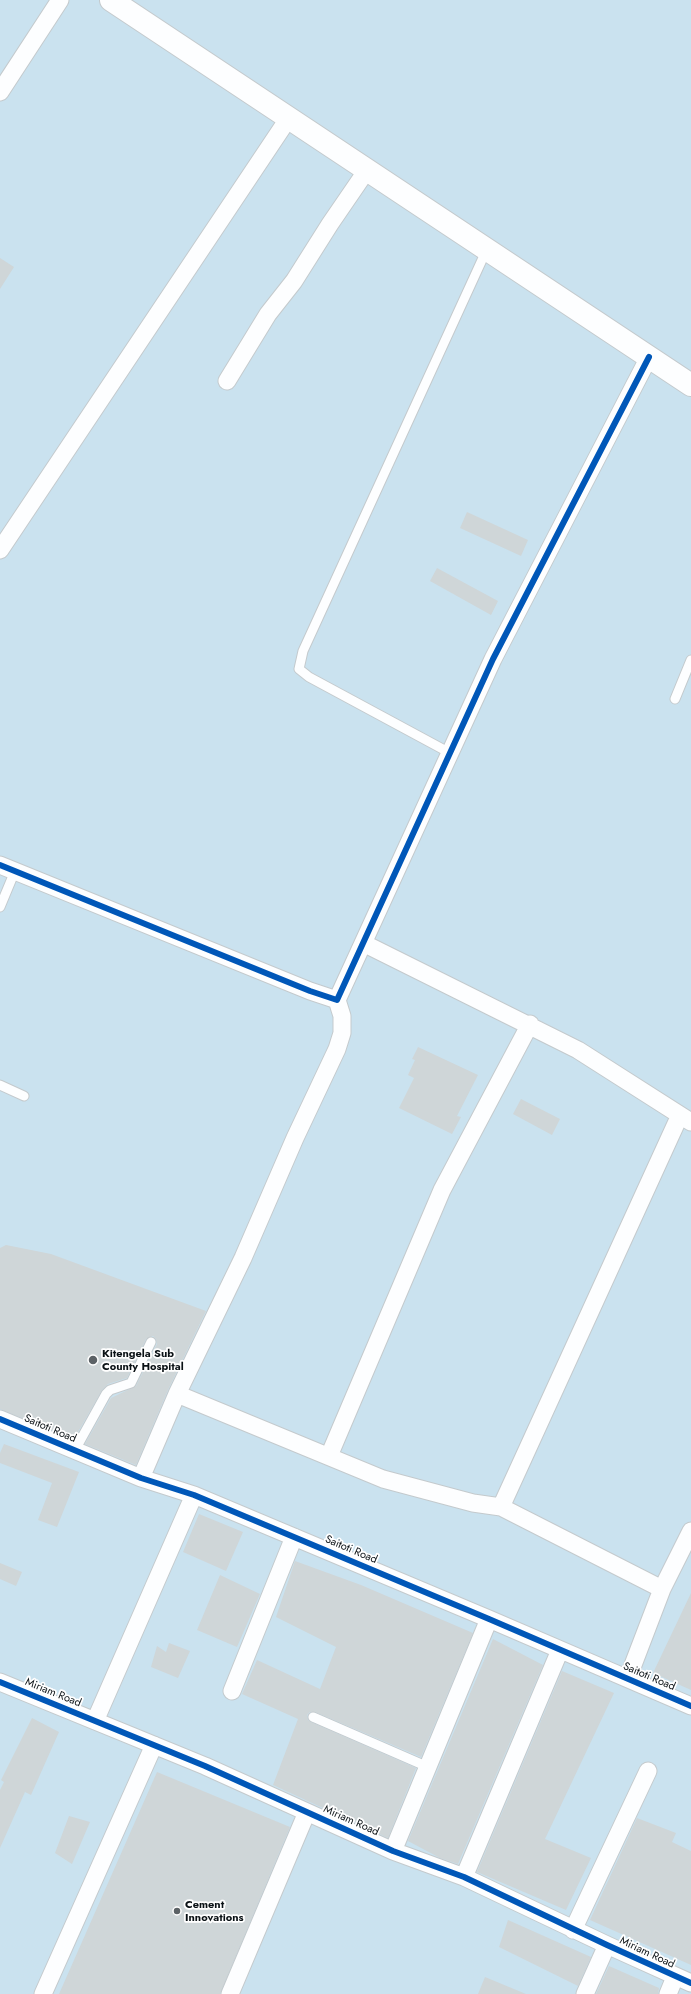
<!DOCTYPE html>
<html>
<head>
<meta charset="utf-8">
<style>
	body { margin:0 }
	canvas { display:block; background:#f4f9fc }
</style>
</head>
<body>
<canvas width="691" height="1994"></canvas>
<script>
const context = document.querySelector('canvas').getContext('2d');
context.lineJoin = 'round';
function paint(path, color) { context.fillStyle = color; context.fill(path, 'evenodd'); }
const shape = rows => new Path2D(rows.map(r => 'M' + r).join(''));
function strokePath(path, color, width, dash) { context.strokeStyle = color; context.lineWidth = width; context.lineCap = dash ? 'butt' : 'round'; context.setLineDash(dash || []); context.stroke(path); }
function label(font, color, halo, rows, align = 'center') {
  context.font = font + ' Jost,sans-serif'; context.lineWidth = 3.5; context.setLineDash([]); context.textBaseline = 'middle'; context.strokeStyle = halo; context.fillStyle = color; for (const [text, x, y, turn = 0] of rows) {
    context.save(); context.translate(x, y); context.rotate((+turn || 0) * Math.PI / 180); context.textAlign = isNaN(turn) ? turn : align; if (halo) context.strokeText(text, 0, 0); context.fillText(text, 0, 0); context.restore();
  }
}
paint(shape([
	[0,0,691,0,691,1994,0,1994]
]), '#cae2ef');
paint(shape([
	[0,258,14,267,0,289],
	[467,512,528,540,521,556,460,528],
	[437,568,498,601,491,615,430,581],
	[418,1047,478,1075,457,1116,461,1117,452,1134,399,1108,414,1078,408,1075,415,1060,412,1059],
	[521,1099,560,1119,552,1135,513,1114],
	[6,1245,51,1254,206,1311,168,1390,136,1465,85,1444,111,1398,136,1386,157,1344,156,1339,153,1336,146,1339,127,1378,108,1384,102,1390,74,1439,0,1409,0,1248],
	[4,1444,79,1472,57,1527,38,1520,52,1483,0,1463,0,1453],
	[199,1514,243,1532,226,1571,183,1552],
	[295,1561,361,1585,473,1633,421,1757,315,1712,310,1712,307,1715,308,1720,311,1722,416,1768,388,1838,273,1785,298,1719,242,1694,257,1660,320,1689,336,1647,276,1617],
	[0,1563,22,1572,16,1586,0,1579],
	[220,1575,260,1594,237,1647,197,1630],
	[691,1593,691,1690,653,1673],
	[493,1639,543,1665,458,1864,440,1858,408,1841],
	[169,1643,190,1651,178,1678,151,1667,157,1646,166,1652],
	[562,1671,614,1693,545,1839,591,1858,566,1910,477,1872],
	[32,1718,59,1732,31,1795,25,1792,0,1848,0,1790,4,1782,1,1780],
	[157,1772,290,1827,220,1994,59,1994],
	[69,1816,90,1822,72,1864,55,1853],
	[637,1818,676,1833,672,1842,691,1851,691,1965,590,1920],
	[508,1920,591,1957,578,1986,499,1947],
	[609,1966,659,1988,658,1994,596,1994],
	[485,1977,526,1994,478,1994]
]), '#cfd6d8');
const lane = shape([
	[675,699,691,660],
	[450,753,309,677,299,669,303,651,487,249],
	[0,907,15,871],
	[0,1085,24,1096],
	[75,1450,106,1394,110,1390,131,1383,151,1342],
	[313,1717,428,1767]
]);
const street = shape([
	[0,92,60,0],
	[227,381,268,314,294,281,330,224,367,170],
	[0,550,288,119],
	[0,865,310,991,337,1000,493,659,649,357],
	[363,943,578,1050,691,1122],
	[177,1394,383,1479,473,1503,501,1507,662,1589,628,1678],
	[0,1419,141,1478,194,1495,489,1619,691,1706],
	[329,1456,442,1190,530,1024],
	[141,1478,177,1394,243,1258,295,1138,337,1049,342,1033,342,1016,337,1000],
	[501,1507,680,1115],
	[662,1589,691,1531],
	[0,1682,205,1766,393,1851,464,1877,607,1945,691,1983],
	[232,1691,294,1537],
	[95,1721,194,1495],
	[393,1851,489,1619],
	[464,1877,560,1650],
	[573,1930,648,1771],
	[43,1994,154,1745],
	[230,1994,307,1812],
	[585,1994,607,1945],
	[668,1994,675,1977]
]);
const secondary = shape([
	[111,0,691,385]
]);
strokePath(lane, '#c4cacd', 11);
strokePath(street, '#c4cacd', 19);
strokePath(secondary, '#c4cacd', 24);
strokePath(lane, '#fdfeff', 9);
strokePath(street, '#fdfeff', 17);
strokePath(secondary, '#fdfeff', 22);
strokePath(shape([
	[0,865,310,991,337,1000,493,659,649,357],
	[0,1419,141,1478,194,1495,489,1619,691,1706],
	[0,1682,205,1766,393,1851,464,1877,607,1945,691,1983]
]), '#0057b8', 6);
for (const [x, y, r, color] of [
	[93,1360,5,"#5c6266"],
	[177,1911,4,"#5c6266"]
]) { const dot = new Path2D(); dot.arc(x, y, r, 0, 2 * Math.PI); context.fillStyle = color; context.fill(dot); strokePath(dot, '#fff', 1.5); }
label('bold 11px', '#0a1115', '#fff', [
	["Kitengela Sub",102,1354],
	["County Hospital",102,1367],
	["Cement",185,1905],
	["Innovations",185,1918]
], 'left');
label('11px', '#0a1115', '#fff', [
	["Saitoti Road",50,1429,23],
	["Saitoti Road",351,1550,23],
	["Saitoti Road",649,1677,23],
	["Miriam Road",53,1693,22],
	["Miriam Road",351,1821,24],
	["Miriam Road",647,1953,25]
]);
</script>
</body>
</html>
